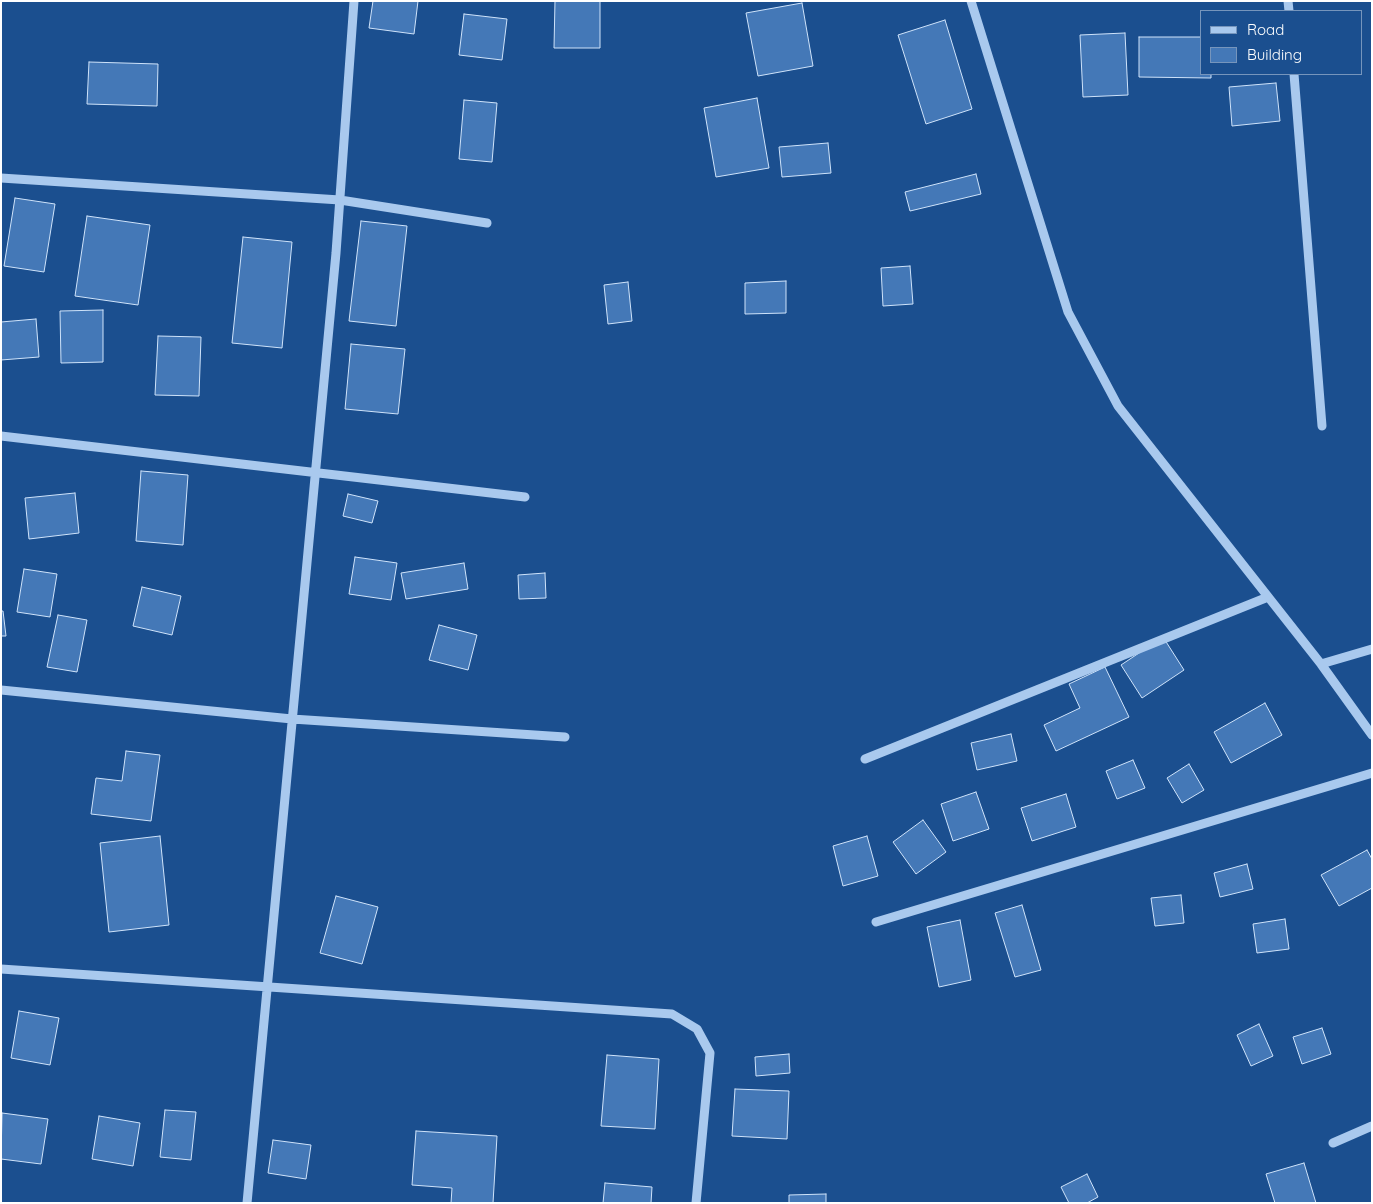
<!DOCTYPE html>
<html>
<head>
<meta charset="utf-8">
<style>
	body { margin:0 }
	#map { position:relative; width:1373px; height:1204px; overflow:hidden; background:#1b4f8f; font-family:Quicksand,sans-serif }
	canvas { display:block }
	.frame { position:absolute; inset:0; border:2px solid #fff; pointer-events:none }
	.legend { position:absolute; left:1200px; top:10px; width:162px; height:65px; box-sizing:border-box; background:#1b4f8f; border:1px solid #7695bc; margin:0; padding:6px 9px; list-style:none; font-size:15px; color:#fff }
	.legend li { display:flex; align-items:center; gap:10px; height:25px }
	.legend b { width:25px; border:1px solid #7695bc }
</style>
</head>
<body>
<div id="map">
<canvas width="1373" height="1204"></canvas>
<div class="frame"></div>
<ul class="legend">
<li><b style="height:6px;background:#a9c9ee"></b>Road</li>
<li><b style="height:14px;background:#4478b7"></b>Building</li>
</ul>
</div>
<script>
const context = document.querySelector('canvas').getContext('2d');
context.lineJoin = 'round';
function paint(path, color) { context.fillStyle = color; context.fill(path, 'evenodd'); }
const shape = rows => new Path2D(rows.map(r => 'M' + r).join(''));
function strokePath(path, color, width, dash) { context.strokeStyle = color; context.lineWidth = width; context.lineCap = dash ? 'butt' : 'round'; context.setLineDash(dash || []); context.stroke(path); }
const building = shape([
	[373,1,418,1,414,34,369,28,373,1],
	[555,1,600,1,600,48,554,48,555,1],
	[802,3,813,66,758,76,746,13,802,3],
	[464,14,507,19,502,60,459,55,464,14],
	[945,20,972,109,926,124,898,35,945,20],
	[1125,33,1128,95,1083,97,1080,35,1125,33],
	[1139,37,1202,37,1202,74,1211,74,1211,78,1139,77,1139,37],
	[89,62,158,64,157,106,87,104,89,62],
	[1276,83,1280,121,1232,126,1229,87,1276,83],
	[757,98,769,168,716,177,704,108,757,98],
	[464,100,497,103,492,162,459,159,464,100],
	[828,143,831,173,782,177,779,147,828,143],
	[976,174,981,194,910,211,905,192,976,174],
	[15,198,55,204,44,272,4,266,15,198],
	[87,216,150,225,138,305,75,296,87,216],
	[361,221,407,226,396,326,349,321,361,221],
	[243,237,292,242,282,348,232,343,243,237],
	[910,266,913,304,883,306,881,268,910,266],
	[786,281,786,313,745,314,745,283,786,281],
	[628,282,632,321,608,324,604,285,628,282],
	[103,310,103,362,61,363,60,311,103,310],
	[36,319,39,357,1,360,1,322,36,319],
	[158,336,201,337,199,396,155,395,158,336],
	[351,344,405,349,398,414,345,409,351,344],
	[141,471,188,475,183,545,136,541,141,471],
	[75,493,79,533,29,539,25,498,75,493],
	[348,494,378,501,372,523,343,516,348,494],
	[355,557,397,563,391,600,349,594,355,557],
	[464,563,468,589,406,599,401,573,464,563],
	[24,569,57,574,50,617,17,612,24,569],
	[545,573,546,598,519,599,518,575,545,573],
	[142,587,181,596,172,635,133,626,142,587],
	[1,611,3,611,6,636,1,636,1,611],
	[58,615,87,620,77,672,47,667,58,615],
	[439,625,477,635,468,670,429,660,439,625],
	[1163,637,1184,670,1142,698,1121,665,1163,637],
	[1105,667,1129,717,1056,751,1044,725,1080,708,1069,684,1105,667],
	[1265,703,1282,735,1231,763,1214,732,1265,703],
	[1011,734,1017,761,977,770,971,743,1011,734],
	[126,751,160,755,151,821,91,814,96,778,122,781,126,751],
	[1133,760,1145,788,1117,799,1106,771,1133,760],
	[1189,764,1204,790,1182,803,1167,778,1189,764],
	[976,792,989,829,953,841,941,804,976,792],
	[1066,794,1076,827,1032,841,1021,808,1066,794],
	[923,820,946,852,916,874,893,842,923,820],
	[160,836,169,925,109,932,100,843,160,836],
	[867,836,878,876,843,886,833,846,867,836],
	[1367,850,1372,859,1372,888,1339,906,1321,875,1367,850],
	[1247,864,1253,889,1220,897,1214,873,1247,864],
	[1181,895,1184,923,1155,926,1151,898,1181,895],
	[336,896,378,907,362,964,320,953,336,896],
	[1022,905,1041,970,1015,977,995,913,1022,905],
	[1285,919,1289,949,1257,953,1253,924,1285,919],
	[960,920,971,980,939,987,927,927,960,920],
	[19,1011,59,1018,50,1065,11,1058,19,1011],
	[1259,1024,1273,1056,1251,1066,1237,1035,1259,1024],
	[1322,1028,1331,1054,1302,1064,1293,1037,1322,1028],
	[789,1054,790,1073,756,1076,755,1057,789,1054],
	[607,1055,659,1059,655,1129,601,1126,607,1055],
	[735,1089,789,1091,787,1139,732,1136,735,1089],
	[165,1110,196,1112,191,1160,160,1157,165,1110],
	[2,1113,48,1119,41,1164,1,1159,2,1113],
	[99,1116,140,1123,133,1166,92,1159,99,1116],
	[416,1131,497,1136,493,1203,451,1203,452,1188,412,1185,416,1131],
	[273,1140,311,1145,306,1179,268,1173,273,1140],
	[1304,1163,1316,1203,1275,1203,1266,1174,1304,1163],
	[1087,1174,1098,1197,1087,1203,1069,1203,1061,1187,1087,1174],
	[605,1183,652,1187,651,1203,603,1203,605,1183],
	[826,1194,826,1203,789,1203,789,1195,826,1194]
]);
paint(building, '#4478b7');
strokePath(building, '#cfe3fa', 1);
strokePath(shape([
	[971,1,1068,312,1118,406,1321,664,1372,735],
	[1288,1,1289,11],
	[1294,74,1322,426],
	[1,178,340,200,487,223],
	[1,436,525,497],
	[1321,664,1372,649],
	[1,690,292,719,565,737],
	[865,759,1268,597],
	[876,922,1372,773],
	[1,969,672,1014,697,1029,710,1053,696,1203],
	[1333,1143,1372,1126],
	[247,1203,336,253,354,1]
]), '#a9c9ee', 9);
</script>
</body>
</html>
